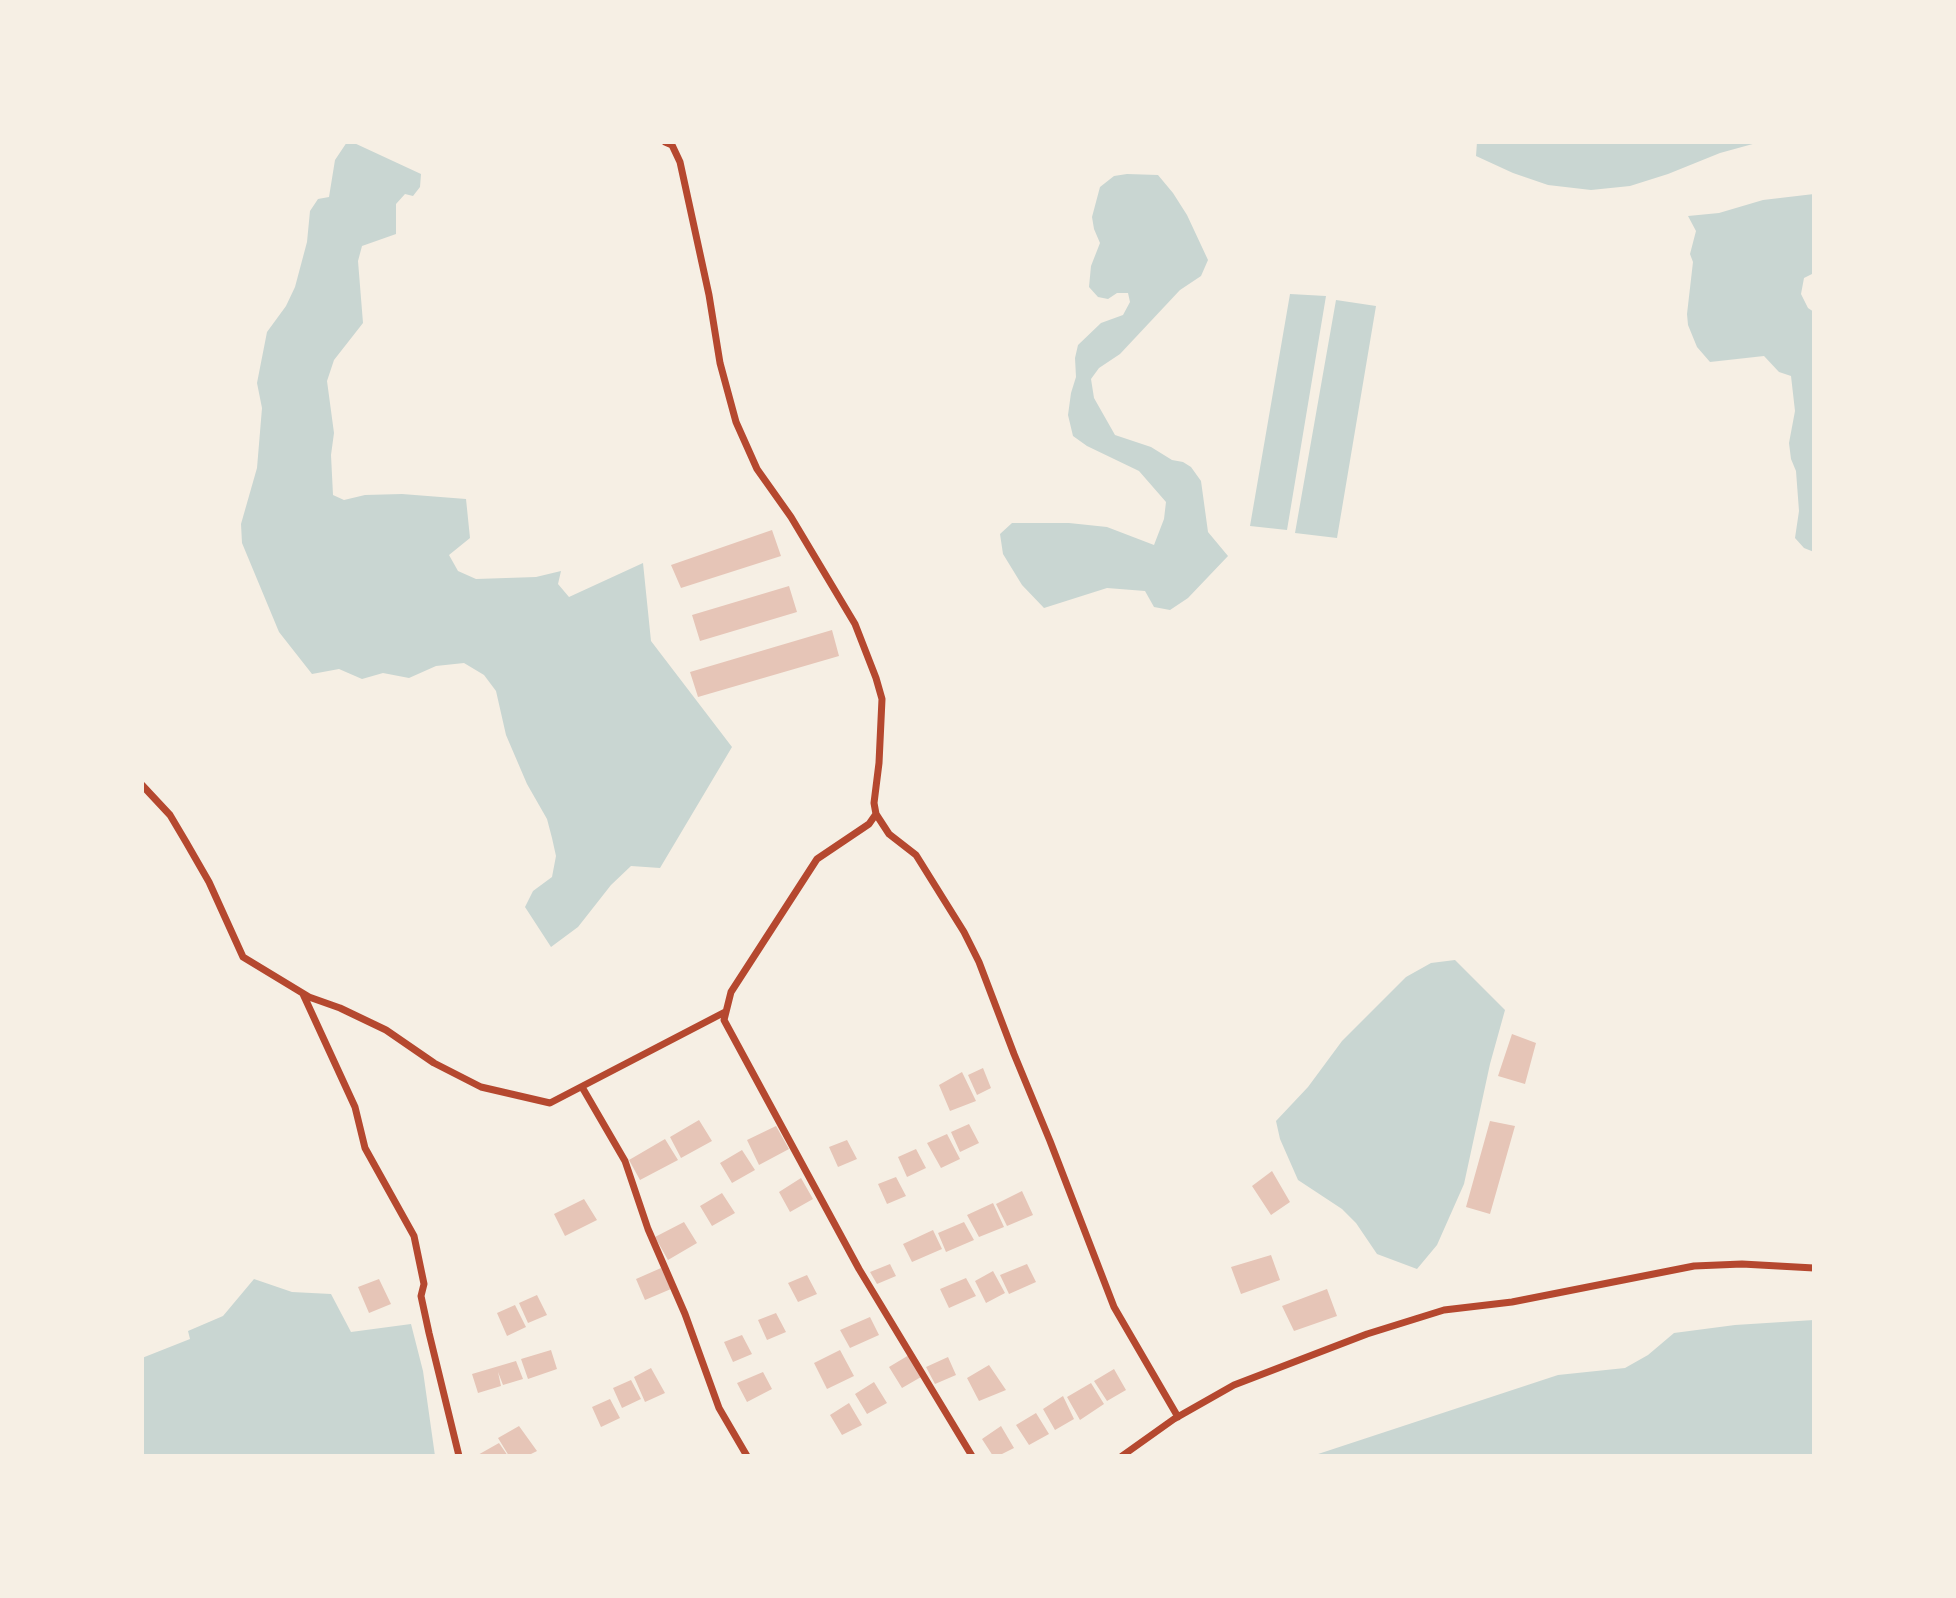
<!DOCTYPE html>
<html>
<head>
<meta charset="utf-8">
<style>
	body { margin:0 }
	#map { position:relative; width:1956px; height:1598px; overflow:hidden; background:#f6efe4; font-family:Roboto,sans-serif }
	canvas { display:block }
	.frame { position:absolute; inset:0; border:144px solid #f6efe4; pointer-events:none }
</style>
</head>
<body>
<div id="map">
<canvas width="1956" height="1598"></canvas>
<div class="frame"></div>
</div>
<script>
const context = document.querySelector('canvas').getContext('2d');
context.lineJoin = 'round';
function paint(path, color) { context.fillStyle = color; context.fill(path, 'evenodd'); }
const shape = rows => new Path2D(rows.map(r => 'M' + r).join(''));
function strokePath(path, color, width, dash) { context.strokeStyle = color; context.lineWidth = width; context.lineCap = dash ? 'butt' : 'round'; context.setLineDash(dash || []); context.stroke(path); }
paint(shape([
	[347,142,352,142,421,174,420,187,413,196,405,194,396,204,396,234,362,246,358,261,363,323,334,360,327,381,334,433,331,455,333,495,344,500,365,495,402,494,466,499,470,538,449,555,458,571,476,579,536,577,561,571,558,584,569,597,643,563,651,641,732,747,660,868,631,866,611,885,578,927,551,947,525,907,533,891,552,877,556,856,552,838,547,819,527,784,506,735,496,691,484,675,464,663,436,666,409,678,383,673,362,679,339,669,312,674,279,632,242,543,241,524,257,468,262,408,257,383,267,332,286,306,295,287,307,242,310,211,318,199,329,197,335,160],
	[1477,142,1760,142,1720,153,1668,174,1630,186,1591,190,1548,185,1513,173,1476,156],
	[1127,174,1158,175,1173,193,1187,215,1208,260,1201,276,1180,290,1120,354,1099,368,1091,379,1094,398,1115,435,1151,447,1172,460,1183,462,1191,467,1201,481,1208,532,1228,556,1188,598,1170,610,1154,607,1145,591,1107,588,1044,608,1022,585,1003,554,1000,534,1012,523,1069,523,1107,527,1154,545,1164,519,1166,502,1139,471,1087,446,1073,436,1068,415,1071,393,1076,377,1075,358,1078,345,1101,323,1123,315,1130,302,1128,293,1117,293,1108,299,1098,297,1089,287,1091,266,1100,243,1094,229,1092,217,1100,187,1114,176],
	[1814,194,1814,273,1804,278,1801,294,1808,308,1814,312,1814,552,1804,548,1795,538,1799,511,1796,471,1791,459,1789,443,1795,411,1791,376,1779,372,1764,356,1710,362,1697,347,1688,325,1687,314,1693,262,1690,254,1696,231,1688,216,1719,213,1763,200],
	[1290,294,1326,296,1287,530,1250,526],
	[1336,300,1376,306,1337,538,1295,533],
	[1455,960,1505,1010,1490,1064,1464,1184,1437,1245,1417,1269,1377,1254,1356,1223,1342,1209,1298,1180,1280,1139,1276,1121,1308,1087,1342,1041,1406,977,1431,963],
	[254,1279,292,1292,331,1294,351,1332,411,1324,423,1371,435,1456,142,1456,142,1358,190,1339,188,1331,223,1316],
	[1814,1320,1814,1456,1312,1456,1558,1375,1625,1368,1648,1355,1674,1333,1735,1325]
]), '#c9d6d2');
paint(shape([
	[772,530,781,556,681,588,671,565],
	[789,586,797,612,700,641,692,615],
	[832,630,839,656,698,697,690,672],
	[1512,1034,1536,1043,1525,1084,1498,1076],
	[983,1068,991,1088,977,1095,968,1075],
	[962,1072,976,1101,950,1111,939,1085],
	[699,1120,712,1141,681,1158,670,1137],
	[1490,1121,1515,1126,1490,1214,1466,1207],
	[969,1124,979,1143,960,1152,951,1132],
	[776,1126,789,1149,759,1165,747,1140],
	[947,1134,960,1159,941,1168,927,1143],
	[665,1139,678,1160,640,1180,629,1160],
	[847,1140,857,1159,838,1167,829,1147],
	[916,1149,926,1168,907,1177,898,1157],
	[742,1150,755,1170,732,1183,720,1163],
	[1272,1171,1290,1202,1271,1215,1252,1186],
	[896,1177,906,1196,887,1204,878,1184],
	[801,1178,813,1199,790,1212,779,1192],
	[1022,1191,1033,1215,1007,1226,996,1204],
	[722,1193,735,1213,712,1226,700,1206],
	[584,1199,597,1220,565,1236,554,1214],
	[993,1203,1004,1227,979,1237,967,1215],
	[684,1222,697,1243,668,1260,655,1237],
	[964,1222,974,1240,946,1252,938,1233],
	[933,1230,942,1249,912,1262,903,1244],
	[1271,1255,1280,1280,1241,1294,1231,1267],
	[890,1264,896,1276,877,1284,870,1272],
	[1027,1264,1036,1282,1009,1294,1000,1275],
	[661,1268,671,1289,645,1300,636,1279],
	[993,1271,1005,1293,986,1303,975,1281],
	[807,1275,817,1294,798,1302,788,1283],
	[966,1278,976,1296,949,1308,940,1289],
	[379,1279,391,1304,369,1313,358,1287],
	[1327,1289,1337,1316,1294,1331,1282,1306],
	[537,1295,547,1315,528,1323,519,1303],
	[515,1305,526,1327,507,1336,497,1313],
	[776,1313,786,1332,767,1340,758,1320],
	[870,1317,879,1335,850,1348,840,1330],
	[742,1335,752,1354,733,1362,724,1342],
	[551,1350,557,1369,528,1379,521,1359],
	[840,1350,854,1376,827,1389,814,1363],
	[909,1355,921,1377,902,1388,889,1367],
	[948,1357,956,1375,935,1384,926,1367],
	[516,1361,523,1379,503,1385,498,1372,501,1386,478,1393,472,1374],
	[989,1365,1006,1390,979,1401,967,1378],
	[651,1368,665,1393,645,1402,634,1377],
	[1114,1369,1126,1390,1107,1401,1094,1381],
	[763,1372,772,1389,747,1402,737,1383],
	[631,1380,641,1399,622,1408,613,1388],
	[874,1382,887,1403,867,1414,855,1394],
	[1091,1383,1104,1404,1080,1420,1067,1397],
	[1063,1396,1074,1419,1055,1430,1043,1409],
	[610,1399,620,1418,601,1427,592,1407],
	[849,1403,862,1425,842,1435,830,1415],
	[1036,1413,1049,1434,1029,1445,1016,1425],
	[519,1426,537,1451,527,1456,509,1456,498,1438],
	[1001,1426,1014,1448,998,1456,993,1456,982,1439],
	[499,1443,508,1456,476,1456]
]), '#e6c5b7');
strokePath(shape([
	[665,142,672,145,680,162,709,295,720,363,736,422,757,469,791,517,855,624,876,678,882,699,879,763,874,803,876,814,889,834,916,855,964,932,979,962,1014,1054,1050,1141,1114,1307,1178,1417],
	[142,785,170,815,186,842,209,882,243,957,309,997,340,1008,386,1030,434,1063,481,1087,550,1103,725,1012],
	[876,814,869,824,817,859,731,992,724,1020,859,1269,972,1456],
	[303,994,355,1107,365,1148,414,1236,424,1284,421,1296,429,1333,459,1456],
	[582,1087,625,1161,648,1229,685,1314,719,1408,747,1456],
	[1122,1456,1174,1419,1234,1385,1367,1334,1444,1310,1512,1302,1694,1266,1742,1264,1814,1268]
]), '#b5482f', 7);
</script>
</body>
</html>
